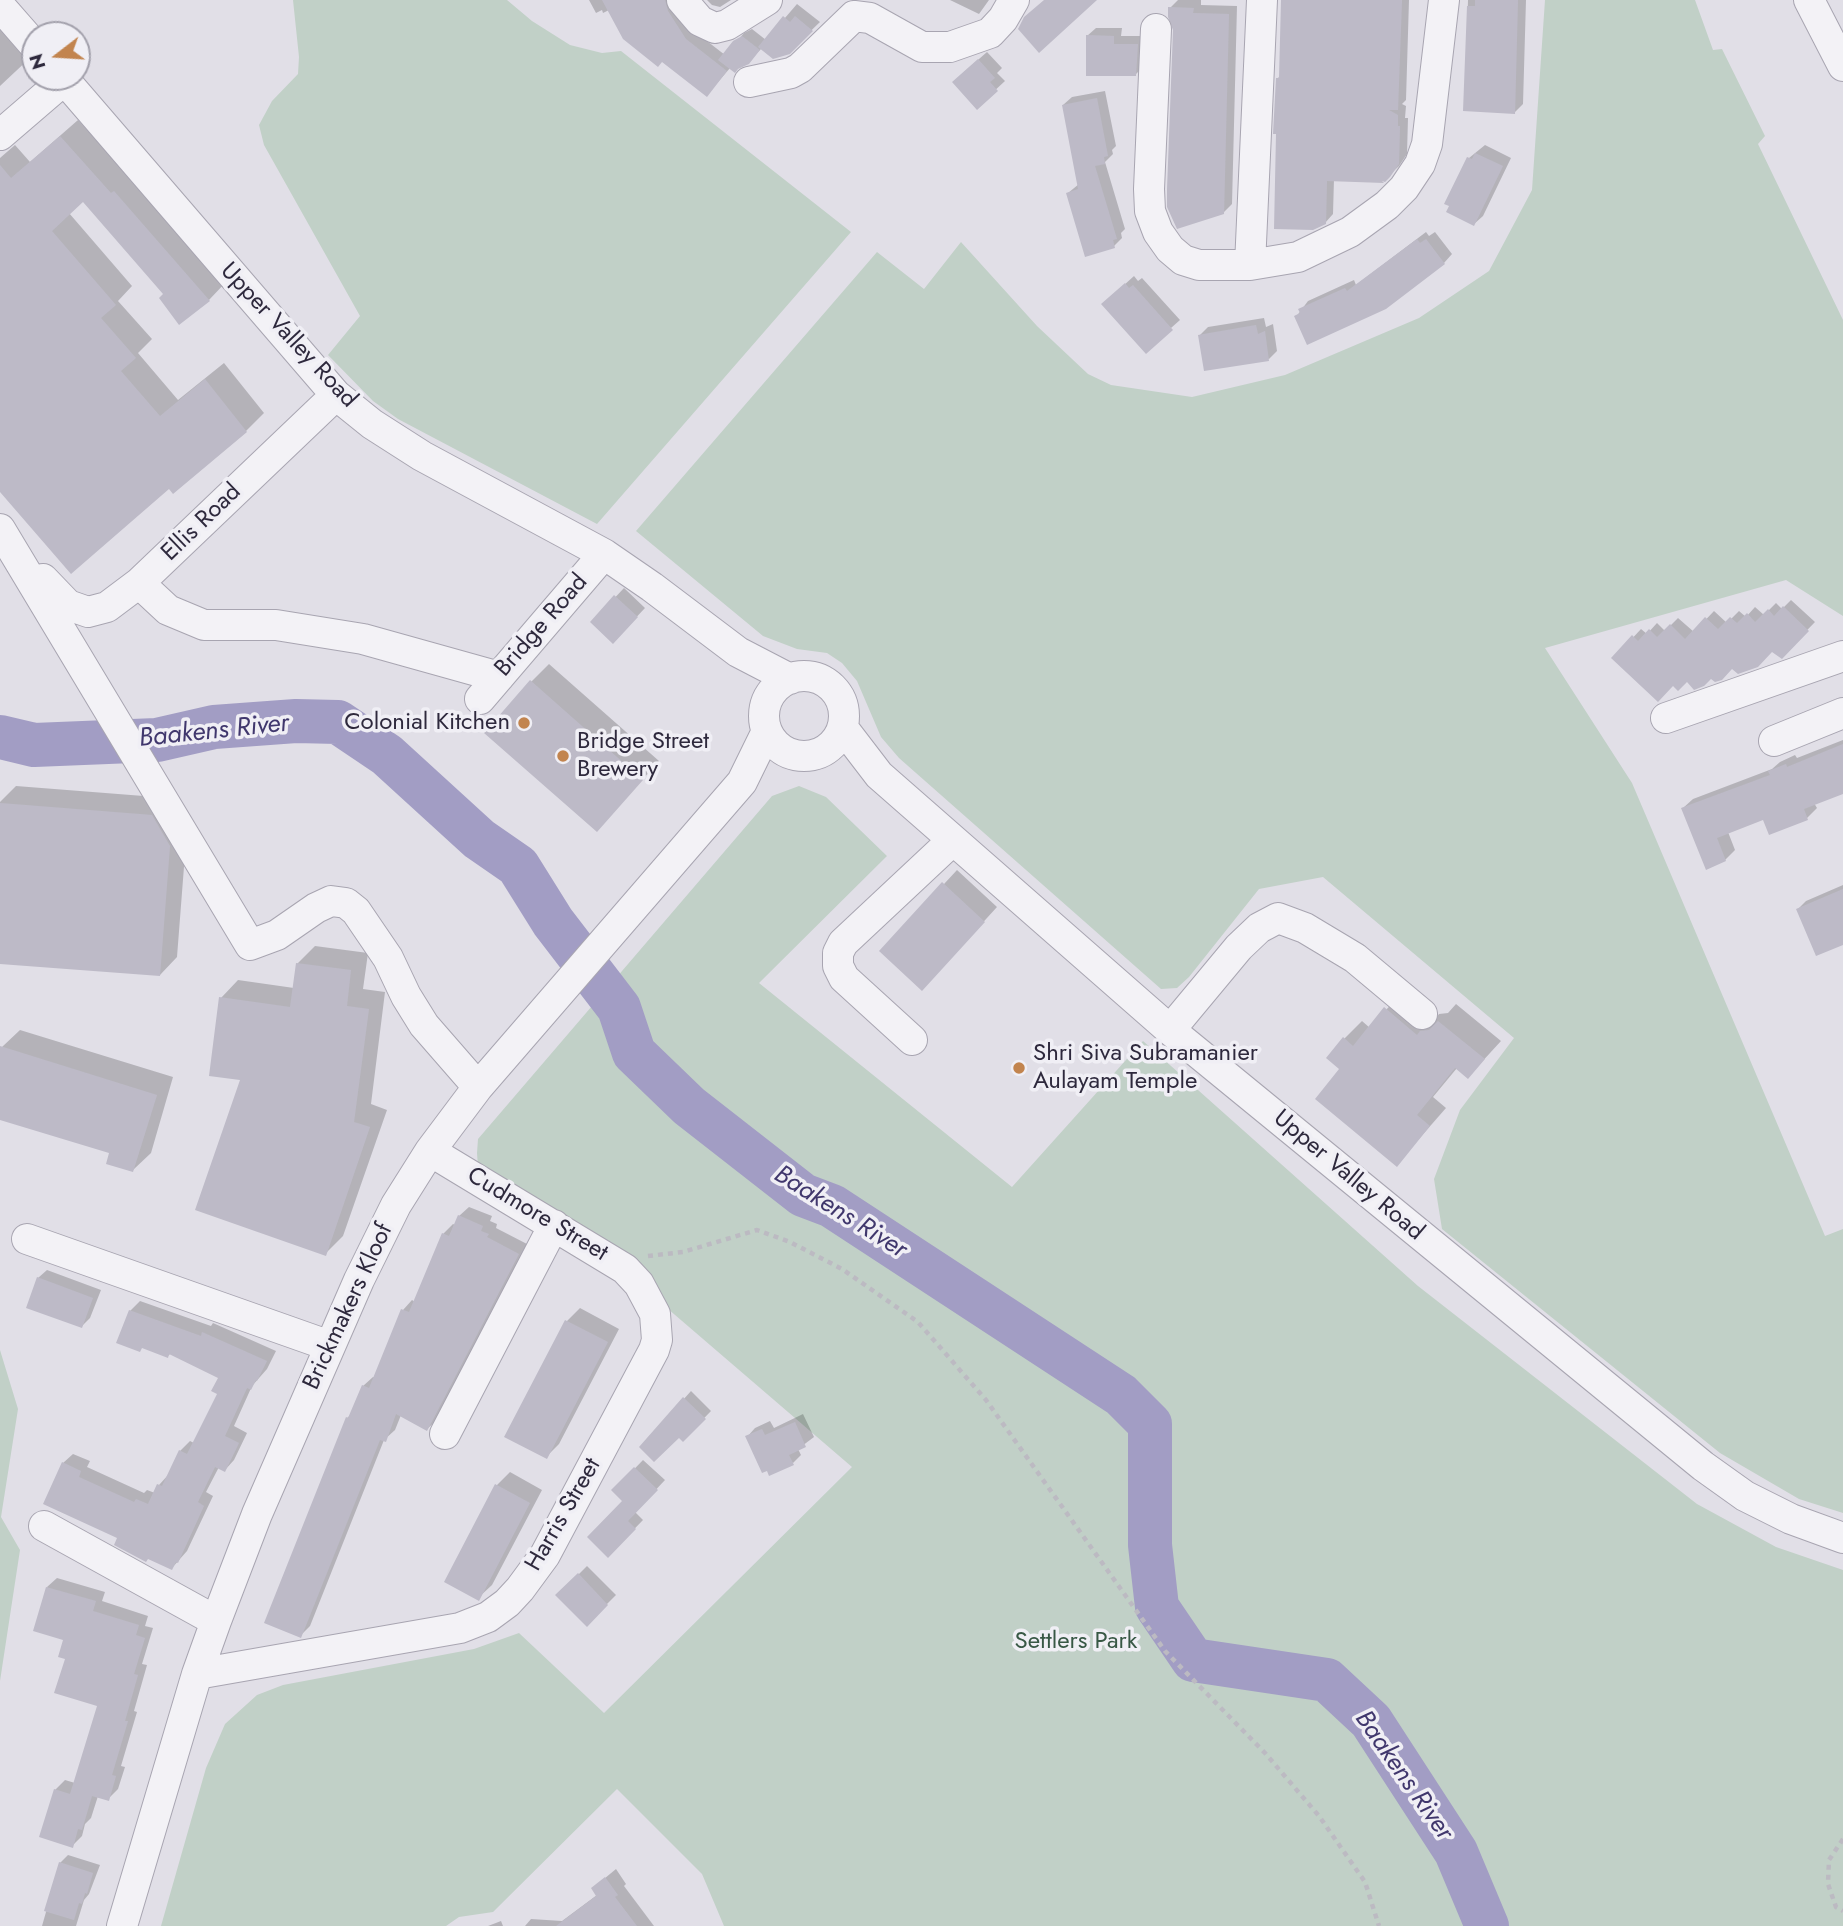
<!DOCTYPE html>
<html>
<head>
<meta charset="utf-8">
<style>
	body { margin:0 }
	#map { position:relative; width:1843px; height:1926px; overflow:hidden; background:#e1dfe7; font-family:Jost,sans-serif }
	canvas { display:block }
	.north { position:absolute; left:21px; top:21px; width:70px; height:70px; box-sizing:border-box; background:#f0eff5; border:2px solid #a2a0ab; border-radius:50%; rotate:253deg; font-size:19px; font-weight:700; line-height:28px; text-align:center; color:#2e293d }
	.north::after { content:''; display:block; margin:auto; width:24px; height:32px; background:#c2844e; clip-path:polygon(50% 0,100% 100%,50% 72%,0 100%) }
</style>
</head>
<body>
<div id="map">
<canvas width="1843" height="1926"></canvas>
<div class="north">N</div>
</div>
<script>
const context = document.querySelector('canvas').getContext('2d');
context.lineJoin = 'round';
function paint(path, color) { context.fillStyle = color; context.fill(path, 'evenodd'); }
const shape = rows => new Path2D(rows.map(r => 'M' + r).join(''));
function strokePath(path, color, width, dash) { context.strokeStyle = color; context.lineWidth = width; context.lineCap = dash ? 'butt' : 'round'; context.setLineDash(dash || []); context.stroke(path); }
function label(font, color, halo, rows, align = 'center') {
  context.font = font + ' Jost,sans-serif'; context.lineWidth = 7; context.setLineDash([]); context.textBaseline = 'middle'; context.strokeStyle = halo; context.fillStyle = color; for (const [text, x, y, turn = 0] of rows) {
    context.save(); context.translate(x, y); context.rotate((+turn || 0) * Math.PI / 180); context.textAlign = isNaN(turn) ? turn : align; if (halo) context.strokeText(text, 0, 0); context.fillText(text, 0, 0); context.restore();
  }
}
paint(shape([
	[293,0,507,0,532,21,570,45,602,53,621,51,851,232,597,524,398,419,373,401,328,355,360,316,264,145,259,125,272,101,298,74,299,57],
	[1545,0,1695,0,1713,50,1722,49,1765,136,1758,144,1843,320,1843,616,1786,580,1545,648,1632,783,1825,1236,1843,1229,1843,1513,1799,1499,1720,1453,1442,1229,1434,1179,1460,1110,1514,1038,1323,877,1259,889,1189,977,1177,988,1161,989,899,758,881,737,857,681,842,663,827,653,797,649,763,636,636,531,877,252,924,289,961,242,1037,326,1088,374,1111,385,1192,397,1285,375,1419,318,1489,271,1532,190],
	[799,786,826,797,887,856,759,983,1012,1187,1143,1041,1418,1286,1697,1504,1776,1547,1843,1570,1843,1926,724,1926,702,1874,617,1789,493,1912,459,1917,446,1926,161,1926,206,1768,225,1724,257,1695,283,1685,474,1649,519,1633,604,1713,852,1467,639,1284,479,1180,477,1153,478,1139,772,796],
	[0,1350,18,1409,1,1517,20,1550,0,1681]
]), '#c1d0c7');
paint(shape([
	[589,0,676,0,694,31,725,55,744,33,752,29,766,40,797,4,820,22,789,52,762,48,757,53,730,68,707,95,609,10,603,13,602,10,596,13],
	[707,0,731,0,720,7,712,5],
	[950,0,989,0,979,14],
	[1178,0,1201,0,1201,5,1237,6,1232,204,1223,213,1170,8],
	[1283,0,1413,0,1409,0,1406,100,1402,104,1406,106,1405,118,1408,118,1407,154,1399,166,1383,181,1334,179,1333,214,1325,223,1278,78,1281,75],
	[1468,0,1526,0,1523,104,1514,113,1465,109],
	[0,18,32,56,0,86],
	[1096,28,1122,28,1121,36,1145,36,1144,66,1136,74,1087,36],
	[987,52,1002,68,997,73,1005,81,977,107,963,73],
	[1105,91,1116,146,1112,150,1113,154,1105,162,1125,229,1121,233,1122,238,1114,246,1068,193,1079,184,1063,105,1072,97],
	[78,120,226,282,209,300,165,294,84,200,69,213,132,286,118,301,152,339,138,353,178,400,224,363,264,413,246,431,173,491,169,487,0,490,0,158,15,145,30,162],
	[1485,145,1511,158,1483,216,1474,224,1469,158],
	[1426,232,1429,236,1435,232,1452,254,1444,263,1296,317,1308,301,1354,280,1356,285],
	[1134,276,1138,281,1142,278,1180,320,1171,328,1112,296],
	[1264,318,1266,327,1273,324,1277,351,1269,359,1200,335,1208,327],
	[624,588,645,608,613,642,592,622],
	[1791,600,1815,622,1781,657,1772,650,1711,676,1673,684,1614,658,1641,629,1647,634,1657,623,1665,631,1678,618,1694,632,1714,611,1727,623,1739,611,1746,617,1755,607,1764,615,1776,603,1782,609],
	[549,664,659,761,597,830,531,682],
	[1843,740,1843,792,1814,803,1817,808,1807,818,1764,817,1728,832,1735,850,1725,860,1683,808,1693,799,1772,769,1780,762,1795,755,1797,758],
	[16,786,169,798,187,828,177,957,160,975,0,962,0,802],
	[957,870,997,907,935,975,882,951],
	[1843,885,1843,943,1798,909,1806,901],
	[315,946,368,953,363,989,385,992,371,1104,387,1110,343,1236,325,1254,243,1078,221,998,238,980,294,988,297,964],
	[1403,991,1436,1018,1439,1014,1448,1013,1456,1004,1501,1041,1468,1077,1457,1068,1433,1097,1446,1108,1397,1164,1342,1069,1344,1039,1362,1021,1370,1028],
	[20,1030,173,1077,151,1153,133,1170,111,1152,0,1118,0,1054,2,1047],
	[469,1207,492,1216,490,1221,497,1224,496,1228,527,1244,437,1420,427,1429,401,1415,395,1430,384,1440,310,1626,300,1636,347,1418,352,1414,363,1386,373,1377,375,1377,403,1310,412,1300,415,1302,443,1234,453,1224,455,1225,459,1216],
	[47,1270,101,1290,90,1318,82,1326,38,1278],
	[140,1301,211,1326,213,1323,276,1351,267,1369,252,1386,234,1426,247,1433,234,1460,225,1470,219,1467,206,1492,213,1496,187,1551,172,1568,119,1537,63,1463,73,1454,90,1461,87,1467,144,1493,147,1490,155,1493,159,1485,169,1474,180,1451,190,1441,194,1443,219,1393,220,1377,171,1353,168,1356,130,1311],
	[580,1308,619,1329,559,1444,546,1457,507,1436,567,1321],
	[691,1391,711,1411,683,1440,679,1436,641,1447],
	[803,1414,814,1437,798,1449,801,1455,793,1463,747,1437,755,1428,770,1421,774,1428],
	[643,1460,665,1480,635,1512,643,1520,608,1556,625,1500,614,1490],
	[510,1472,542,1490,492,1585,478,1598,497,1485],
	[587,1566,616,1595,587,1624,558,1595],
	[57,1578,105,1592,102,1601,148,1616,145,1626,153,1628,142,1664,147,1665,134,1711,137,1712,121,1766,125,1767,118,1789,108,1799,98,1796,91,1818,85,1824,82,1836,72,1846,55,1790,65,1780,75,1783,99,1705,67,1657,65,1639,47,1587],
	[68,1855,100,1865,89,1894,84,1900,76,1926,42,1926,60,1863],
	[616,1869,626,1884,624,1886,654,1926,525,1926,531,1919,562,1921,597,1895,593,1888],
	[501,1921,503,1926,488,1926]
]), '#0003');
strokePath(shape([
	[0,737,34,745,157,740,214,727,296,721,338,722,387,755,479,839,518,866,553,922,619,1008,634,1053,689,1106,803,1195,832,1206,1121,1395,1150,1424,1150,1545,1157,1607,1193,1660,1327,1680,1371,1721,1456,1852,1487,1926]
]), '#a29dc4', 44);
paint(shape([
	[602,0,665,0,668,11,686,39,727,71,707,97,662,62,658,67,623,39],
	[1044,0,1097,0,1039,53,1018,29,1024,17],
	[1281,0,1402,0,1398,110,1389,110,1398,115,1398,126,1400,126,1399,164,1390,177,1385,182,1382,181,1384,183,1327,181,1326,224,1313,230,1274,229,1276,134,1273,134,1276,78,1279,78],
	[1475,0,1518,0,1515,114,1463,111,1467,6,1475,6],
	[1168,7,1194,8,1193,13,1229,14,1224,214,1177,229,1167,207,1167,189,1173,30,1168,17],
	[783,16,790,22,795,16,813,31,790,54,773,59,758,47],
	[1086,35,1114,36,1114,44,1138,44,1136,76,1086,76],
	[742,36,760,50,749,64,738,69,735,73,718,60,733,41],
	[978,59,995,78,990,82,998,91,977,110,952,82],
	[1097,98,1108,156,1104,157,1105,164,1095,166,1117,239,1113,240,1115,248,1085,257,1066,193,1078,189,1062,105],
	[60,136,111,193,114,191,210,301,179,325,159,298,163,294,83,202,52,231,116,305,101,318,136,358,121,371,160,416,205,379,247,432,173,494,169,489,71,574,0,492,0,165,11,178],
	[1475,153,1503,166,1474,226,1446,212,1449,206,1444,204,1467,157,1472,159],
	[1417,239,1420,243,1426,239,1445,264,1386,309,1307,345,1294,316,1300,313,1298,309,1345,288,1347,291],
	[1125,283,1129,288,1133,285,1173,330,1146,354,1101,304],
	[1256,325,1258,334,1265,331,1269,361,1204,371,1198,335],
	[614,595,638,617,613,644,590,622],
	[1783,606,1809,631,1782,659,1772,652,1758,667,1738,674,1732,669,1722,680,1715,682,1711,679,1704,686,1694,690,1687,682,1678,691,1673,686,1658,702,1611,658,1632,635,1638,641,1649,629,1657,637,1670,624,1685,639,1705,617,1718,629,1730,617,1737,623,1747,613,1755,622,1768,609,1774,616],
	[530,680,643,780,597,832,484,733],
	[1843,744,1843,794,1804,809,1808,820,1769,835,1763,820,1717,838,1726,861,1706,870,1681,808,1770,775,1768,771,1786,764,1787,767],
	[0,803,152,815,170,846,160,976,0,964],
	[942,882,985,922,922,991,879,951],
	[1843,889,1843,945,1816,956,1796,909],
	[296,963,351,970,347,1006,369,1009,354,1122,370,1127,326,1256,195,1210,240,1080,209,1076,219,997,290,1007],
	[1384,1007,1417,1035,1420,1031,1429,1030,1438,1021,1485,1059,1468,1079,1455,1068,1417,1115,1430,1126,1397,1167,1315,1099,1339,1069,1326,1058,1343,1037,1353,1046],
	[0,1046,157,1095,133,1172,106,1164,109,1153,0,1120],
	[458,1215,483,1226,481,1231,489,1234,487,1237,519,1254,427,1431,396,1414,386,1442,380,1440,301,1638,264,1623,346,1417,348,1418,362,1385,369,1388,401,1309,409,1312,442,1233,449,1236],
	[37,1277,93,1298,82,1328,26,1308],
	[129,1310,201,1336,202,1332,267,1361,257,1381,256,1380,251,1390,247,1388,225,1436,239,1443,225,1472,215,1467,198,1502,204,1506,178,1563,176,1562,172,1570,148,1559,146,1562,114,1545,117,1538,43,1504,62,1462,81,1471,79,1477,134,1502,136,1499,148,1504,157,1484,162,1486,179,1450,187,1454,217,1394,211,1391,218,1378,169,1354,168,1358,142,1348,140,1352,116,1343],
	[565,1320,608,1342,547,1459,504,1437],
	[683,1397,706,1419,683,1442,679,1438,654,1462,639,1447],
	[795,1422,806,1447,789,1455,794,1465,769,1476,767,1471,762,1473,745,1436,762,1429,765,1435],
	[634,1467,658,1490,628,1521,636,1529,608,1558,587,1537,622,1501,611,1490],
	[495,1484,530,1503,479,1601,444,1582],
	[578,1573,608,1605,587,1627,555,1595],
	[46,1587,96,1601,93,1611,139,1625,136,1635,145,1638,134,1674,138,1675,125,1721,128,1721,112,1775,116,1776,109,1801,92,1796,82,1830,78,1829,73,1848,39,1837,54,1789,70,1794,97,1706,54,1693,65,1659,58,1657,63,1640,33,1631],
	[59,1862,93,1873,87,1894,85,1893,82,1904,79,1903,74,1920,44,1911],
	[605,1877,618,1895,615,1897,637,1926,556,1926,596,1896,591,1888]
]), '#bdbac7');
const minor = shape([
	[682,0,700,21,715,28,727,25,767,0],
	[1809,0,1843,66],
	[0,6,35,46],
	[1156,29,1149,189,1150,211,1158,232,1170,249,1183,260,1199,265,1250,265,1298,257,1350,232,1387,205,1404,188,1420,164,1427,144,1444,0],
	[62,77,336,395,372,424,422,456,604,554,652,587,738,652,790,679],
	[749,82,791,73,800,68,854,16,870,18,922,47,950,47,990,33,1003,19,1014,0],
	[0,135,64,80],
	[1250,265,1262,0],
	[0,529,250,945,277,935,316,908,331,901,346,903,356,911,388,958,406,996,424,1025,478,1087],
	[43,579,68,605,88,612,107,607,139,583,336,395],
	[139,583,168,610,204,625,276,625,363,639,499,677],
	'764 716a40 40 0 1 1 80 0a40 40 0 1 1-80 0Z',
	[480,699,604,554],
	[1666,718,1843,656],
	[843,728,879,775,1170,1030,1703,1466,1745,1496,1791,1519,1843,1538],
	[1774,741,1843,713],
	[1170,1030,1239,947,1259,928,1278,918,1305,928,1355,958,1422,1014],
	[912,1040,844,978,838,966,838,953,843,943,953,840],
	[27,1239,330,1346],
	[445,1434,554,1225],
	[44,1526,216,1621],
	[197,1674,460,1628,488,1617,507,1603,520,1589,545,1555,654,1350,657,1340,655,1314,639,1284,625,1269,430,1151],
	[122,1926,197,1674,216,1621,257,1514,359,1280,396,1205,430,1151,478,1087,742,782,767,731]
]);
strokePath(minor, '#a8a5b1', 32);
strokePath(shape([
	[648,1256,683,1252,757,1230,790,1242,842,1269,918,1322,986,1400,1165,1651,1265,1753,1319,1816,1365,1882,1379,1926],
	[1843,1839,1829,1860,1828,1884,1836,1907,1843,1911]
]), '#bcbac2', 4.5, [5, 5]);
strokePath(minor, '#f3f2f6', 30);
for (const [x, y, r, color] of [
	[524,723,7,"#c2844e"],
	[563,756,7,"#c2844e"],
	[1019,1068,7,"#c2844e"]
]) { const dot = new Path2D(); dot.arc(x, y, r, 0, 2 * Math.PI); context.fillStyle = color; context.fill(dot); strokePath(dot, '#f0eff5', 2.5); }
label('24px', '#2e293d', '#f0eff5', [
	["Upper Valley Road",288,336,47],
	["Ellis Road",202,523,-44],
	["Bridge Road",542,626,-49],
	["Upper Valley Road",1348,1176,40],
	["Cudmore Street",537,1215,31],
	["Brickmakers Kloof",349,1307,-65],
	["Harris Street",564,1515,-60]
]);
label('24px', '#2e293d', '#f0eff5', [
	["Colonial Kitchen",510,723,"right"],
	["Bridge Street",577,742],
	["Brewery",577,770],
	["Shri Siva Subramanier",1033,1054],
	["Aulayam Temple",1033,1082]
], 'left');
label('24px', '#385845', '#f0eff5', [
	["Settlers Park",1076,1642]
]);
label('italic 26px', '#40376d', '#f0eff5', [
	["Baakens River",214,732,-6],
	["Baakens River",840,1213,32],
	["Baakens River",1403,1776,55]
]);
</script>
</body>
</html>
